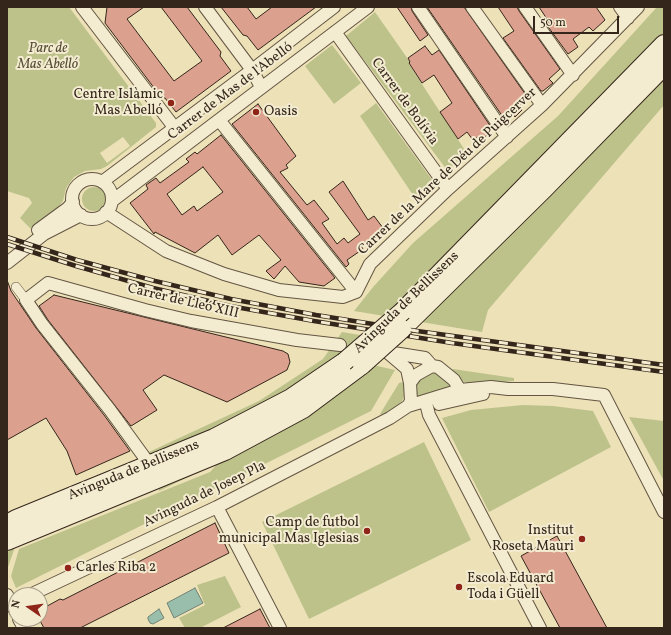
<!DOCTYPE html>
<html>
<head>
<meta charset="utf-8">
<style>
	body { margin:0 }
	#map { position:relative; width:671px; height:635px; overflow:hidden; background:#ede1b8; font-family:Vollkorn,serif }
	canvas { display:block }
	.frame { position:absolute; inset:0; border:8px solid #35261b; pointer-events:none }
	.north { position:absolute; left:8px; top:587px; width:40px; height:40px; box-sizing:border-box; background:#f3ecd1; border:1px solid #a79d88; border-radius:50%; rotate:283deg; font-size:11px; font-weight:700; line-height:16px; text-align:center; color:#35261b }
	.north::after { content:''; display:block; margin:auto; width:14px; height:18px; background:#8f2418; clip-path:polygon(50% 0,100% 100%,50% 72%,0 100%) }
	.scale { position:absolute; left:533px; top:16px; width:86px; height:18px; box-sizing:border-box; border:2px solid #35261b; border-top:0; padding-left:5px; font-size:12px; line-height:14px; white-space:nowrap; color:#35261b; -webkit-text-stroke:3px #f3ecd1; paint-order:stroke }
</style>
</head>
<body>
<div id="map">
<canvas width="671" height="635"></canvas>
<div class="frame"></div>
<div class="north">N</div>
<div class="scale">50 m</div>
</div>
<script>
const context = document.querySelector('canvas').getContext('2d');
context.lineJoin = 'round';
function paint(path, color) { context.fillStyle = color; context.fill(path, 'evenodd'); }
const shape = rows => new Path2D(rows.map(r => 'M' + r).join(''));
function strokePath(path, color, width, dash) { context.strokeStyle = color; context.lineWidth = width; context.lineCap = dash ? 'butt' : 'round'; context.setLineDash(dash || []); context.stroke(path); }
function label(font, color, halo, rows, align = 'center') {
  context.font = font + ' Vollkorn,serif'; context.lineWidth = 4; context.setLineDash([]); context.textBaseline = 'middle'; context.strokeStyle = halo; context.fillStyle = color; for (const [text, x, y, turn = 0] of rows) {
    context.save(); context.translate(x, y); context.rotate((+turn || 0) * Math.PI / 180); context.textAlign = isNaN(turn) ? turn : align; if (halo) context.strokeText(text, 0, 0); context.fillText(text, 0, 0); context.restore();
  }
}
paint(shape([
	[7,7,69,7,156,123,156,127,107,166,101,169,85,171,74,177,66,188,63,201,53,213,31,229,20,218,32,203,29,198,7,191],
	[123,137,130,146,107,163,100,153],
	[657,7,664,7,664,105,488,310,482,332,354,311,374,286,413,243,558,116],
	[375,12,410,62,409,64,468,155,447,170,346,36],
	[332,45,361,83,334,104,305,66],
	[376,103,435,184,417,201,360,116],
	'82 199a12 12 0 1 1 24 0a12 12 0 1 1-24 0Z',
	[342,332,403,342,373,365,395,370,371,411,16,588,11,576,19,549,210,472,218,463,159,491,149,452,259,401,323,359],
	[453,369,514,378,514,381,479,385,468,384,459,379,451,371],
	[431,372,438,374,453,387,418,398,415,387,417,380],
	[403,382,406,383,406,392,402,401,396,407,381,415,380,414,399,383],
	[523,405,553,406,593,411,611,447,489,512,442,418,471,410],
	[629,417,664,421,664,481],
	[424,442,471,540,309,619,262,522],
	[14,546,15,547,7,570,7,553],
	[225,576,241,607,200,628,185,628,179,618,205,605,197,585]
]), '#bdc28b');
const water = shape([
	[195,588,203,603,174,618,167,603,195,588],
	[159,609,164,618,153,624,150,623,148,619,148,617,159,609]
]);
paint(water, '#99beac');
strokePath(water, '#718172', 1);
const building = shape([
	[107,7,144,7,127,19,174,81,202,61,161,7,187,7,221,52,220,56,231,71,176,112,165,98,161,97,105,23,107,7],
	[221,7,247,7,256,19,272,7,316,7,258,50,247,36,243,35,221,7],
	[397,7,411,7,412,11,428,35,420,41,397,7],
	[427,7,464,7,528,98,519,106,522,110,515,117,511,111,503,117,427,7],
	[498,7,517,7,519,11,560,69,549,79,553,83,543,91,541,91,503,38,514,31,498,7],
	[539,7,596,7,605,20,593,31,589,27,573,39,578,47,568,54,546,24,549,22,539,7],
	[425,46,432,55,439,50,493,130,479,142,476,137,473,140,467,132,458,139,440,112,452,103,434,75,422,83,409,63,410,62,408,58,425,46],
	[258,104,296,156,286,165,288,168,280,172,307,205,314,200,329,219,322,223,337,244,344,238,348,243,360,234,329,192,343,181,368,220,374,216,383,228,361,246,363,249,347,260,349,264,346,267,232,124,258,104],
	[221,135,335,278,324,286,299,282,285,266,274,279,266,271,281,260,259,235,232,255,218,235,195,253,155,232,154,234,130,203,148,189,146,185,156,178,160,183,189,162,186,159,195,152,197,154,221,135],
	[203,167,223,192,197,211,194,206,182,215,167,194,203,167],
	[7,280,11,291,36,328,104,415,130,451,76,475,67,451,46,418,7,440,7,280],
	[54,295,283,351,288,354,290,362,287,370,227,402,164,375,143,390,157,410,131,426,48,320,39,306,54,295],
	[215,523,229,553,80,628,44,628,40,621,40,610,60,599,63,600,215,523],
	[557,536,607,628,560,628,521,556,557,536],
	[260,609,270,628,223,628,260,609]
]);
paint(building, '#dba08e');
strokePath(building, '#35261b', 1);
const pedestrian = shape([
	[16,287,26,300]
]);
const minor = shape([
	[82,7,174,127],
	[205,7,252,70,261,87],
	[418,7,507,137],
	[472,7,542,105],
	[525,7,573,75],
	[620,7,628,18],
	[335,32,448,189],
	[219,120,356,292],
	'72 199a20 20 0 1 1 40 0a20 20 0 1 1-40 0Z',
	[102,182,252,70,334,7],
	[112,201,368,7],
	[106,212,166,251,224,274,279,290,343,297,356,292,370,264,448,189,542,105,638,7],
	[38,230,68,208,73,202],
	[7,263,44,234,81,215],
	[387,352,425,358,432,366],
	[387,352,407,369,410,383],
	[439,404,483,394],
	[408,406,411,401,410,383,416,375,432,366,438,367,454,380,460,390],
	[427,407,429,415,540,628],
	[150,465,110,410,42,324,26,300,48,283,145,310,191,321,297,340,340,345],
	[217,507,280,628],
	[7,595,16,612],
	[30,595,217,507,390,418,408,406,460,390,491,387,508,389,553,389,604,395,664,512],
	[19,619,24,628]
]);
const secondary = shape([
	[403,311,664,44],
	[402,329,544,189,664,66],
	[7,524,16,519,214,438,291,398,344,362],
	[7,541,225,451,303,409,362,365]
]);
strokePath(pedestrian, '#635542', 10);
strokePath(minor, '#635542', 14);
strokePath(secondary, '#35261b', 20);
strokePath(pedestrian, '#f3ecd1', 9);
strokePath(minor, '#f3ecd1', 12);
strokePath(secondary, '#f3ecd1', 18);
const rail = shape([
	[7,237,77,260,155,281,231,299,316,315,417,331,664,365],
	[7,244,76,266,153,288,230,306,314,321,452,343,664,372]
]);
strokePath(rail, '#35261b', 4.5);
strokePath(rail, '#f3ecd1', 3, [9]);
const secondaryBridge = shape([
	[344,362,403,311],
	[362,365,402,329]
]);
strokePath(secondaryBridge, '#35261b', 20, []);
strokePath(secondaryBridge, '#f3ecd1', 18);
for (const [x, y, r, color] of [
	[171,103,4,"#8f2418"],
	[256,112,4,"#8f2418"],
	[367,531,4,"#8f2418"],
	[582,539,4,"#8f2418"],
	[68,568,4,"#8f2418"],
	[459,587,4,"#8f2418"]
]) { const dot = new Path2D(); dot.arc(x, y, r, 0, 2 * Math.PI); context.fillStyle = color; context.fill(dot); strokePath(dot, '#f3ecd1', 1.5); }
label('italic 14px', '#574d37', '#f3ecd1', [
	["Parc de",48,49],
	["Mas Abelló",48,65]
]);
label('14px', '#35261b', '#f3ecd1', [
	["Carrer de Mas de l'Abelló",231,92,-37],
	["Carrer de Bolívia",404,102,54],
	["Carrer de la Mare de Déu de Puigcerver",448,172,-43],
	["Carrer de Lleó XIII",183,302,13],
	["Avinguda de Bellissens",407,303,-44],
	["Avinguda de Bellissens",134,471,-22],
	["Avinguda de Josep Pla",205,495,-26]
]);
label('14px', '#35261b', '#f3ecd1', [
	["Centre Islàmic",163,95],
	["Mas Abelló",163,111],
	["Oasis",264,112,"left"],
	["Camp de futbol",359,523],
	["municipal Mas Iglesias",359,539],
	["Institut",574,531],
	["Roseta Mauri",574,547],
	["Carles Riba 2",76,568,"left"],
	["Escola Eduard",467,579,"left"],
	["Toda i Güell",467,595,"left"]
], 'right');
</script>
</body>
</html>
